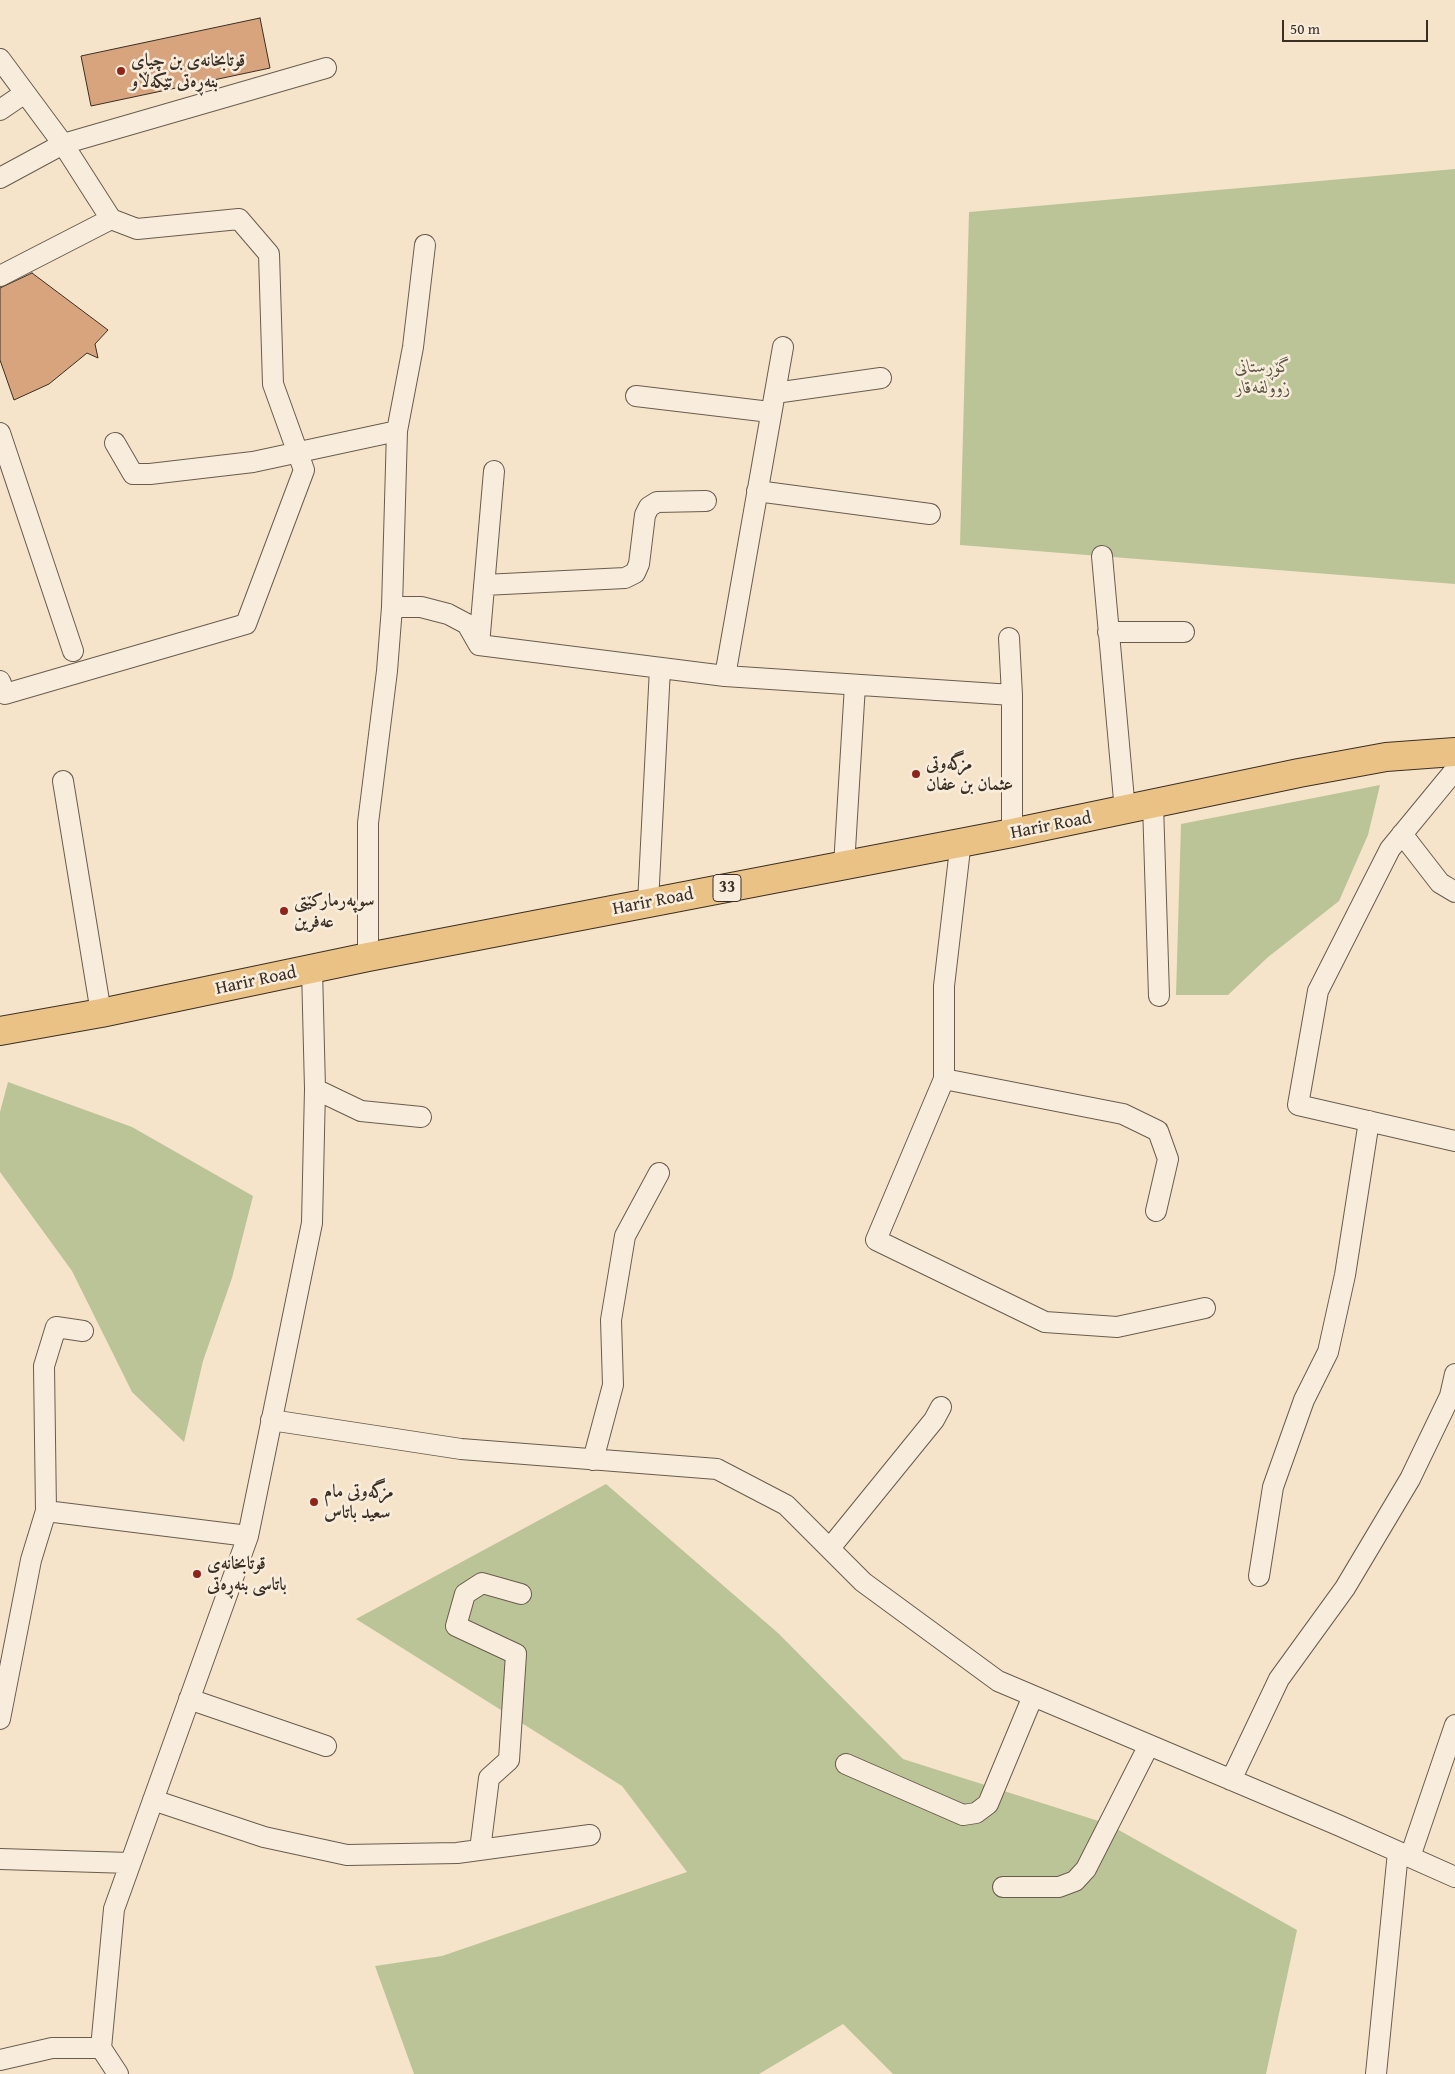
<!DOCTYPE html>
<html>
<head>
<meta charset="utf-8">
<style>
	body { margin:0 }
	#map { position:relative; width:1455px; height:2074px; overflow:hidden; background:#f5e4ca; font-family:"Gentium Book Plus",serif }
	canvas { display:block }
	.scale { position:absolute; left:1282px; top:20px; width:146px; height:22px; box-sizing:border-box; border:2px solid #3a2f24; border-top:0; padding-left:6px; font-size:15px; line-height:18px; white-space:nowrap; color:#3a2f24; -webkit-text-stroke:4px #f8eddd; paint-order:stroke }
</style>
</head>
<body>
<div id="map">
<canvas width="1455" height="2074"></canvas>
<div class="scale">50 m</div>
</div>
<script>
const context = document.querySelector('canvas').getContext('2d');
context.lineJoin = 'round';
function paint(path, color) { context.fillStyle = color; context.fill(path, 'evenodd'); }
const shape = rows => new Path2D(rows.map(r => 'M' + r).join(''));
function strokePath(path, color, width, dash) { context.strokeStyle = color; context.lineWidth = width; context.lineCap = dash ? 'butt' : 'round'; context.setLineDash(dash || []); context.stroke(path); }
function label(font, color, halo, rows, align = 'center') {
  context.font = font + ' "Gentium Book Plus",Amiri,serif'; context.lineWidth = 5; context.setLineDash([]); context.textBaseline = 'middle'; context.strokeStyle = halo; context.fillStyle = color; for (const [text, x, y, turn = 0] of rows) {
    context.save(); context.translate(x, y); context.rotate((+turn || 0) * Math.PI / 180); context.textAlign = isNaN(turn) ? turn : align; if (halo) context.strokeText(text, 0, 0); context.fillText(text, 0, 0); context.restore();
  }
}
paint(shape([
	[1455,169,1455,584,960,545,969,212],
	[1380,785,1368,835,1339,901,1267,958,1228,995,1176,995,1181,824],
	[8,1082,132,1127,253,1196,232,1278,203,1361,184,1442,132,1392,72,1271,0,1172,0,1112],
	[606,1484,778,1633,903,1759,1108,1824,1297,1930,1266,2074,893,2074,843,2024,759,2074,414,2074,375,1966,442,1956,687,1872,622,1786,356,1619]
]), '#bbc497');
const building = shape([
	[260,18,270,68,91,106,81,56,260,18],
	[32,273,108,330,95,344,98,358,87,353,49,384,14,400,0,360,0,288,32,273]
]);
paint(building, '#d8a47e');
strokePath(building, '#3a2f24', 1);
const street = shape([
	[0,59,63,144,111,219,137,229,239,219,269,254,273,384,304,470,246,624,5,694,0,681],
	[0,110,25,93],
	[0,178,63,144,326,68],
	[0,276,111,219],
	[775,393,881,378],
	[636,396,770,412],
	[0,433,73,651],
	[115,443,133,474,150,474,253,462,397,431],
	[757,491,930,514],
	[1102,556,1125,811],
	[484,585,625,578,635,573,639,564,645,515,649,507,657,502,706,501],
	[392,607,421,607,448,614,467,624,479,645],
	[1108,632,1184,632],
	[1009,638,1012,695,1012,833],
	[479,645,725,676,1012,695],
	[479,645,494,471],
	[725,676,783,347],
	[1455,770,1390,849,1318,991,1298,1105,1455,1141],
	[63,781,101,1013],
	[1153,804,1159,996],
	[1402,834,1440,883,1455,892],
	[955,844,960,849,944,986,944,1079,1123,1114,1158,1131,1168,1159,1156,1211],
	[844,866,855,685],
	[648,903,660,668],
	[368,957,368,823,387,671,392,607,397,431,413,347,425,245],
	[944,1079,876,1240,1045,1322,1117,1327,1205,1308],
	[315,1089,361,1111,421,1117],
	[271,1420,461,1449,717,1469,786,1505,863,1582,998,1681,1338,1825,1455,1877],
	[593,1460,613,1385,611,1320,625,1236,659,1173],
	[46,1511,44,1366,56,1327,83,1331],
	[830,1548,934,1420,941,1407],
	[1259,1576,1273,1487,1304,1400,1328,1352,1345,1275,1369,1121],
	[189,1699,326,1746],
	[0,1719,31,1560,46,1511,248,1536],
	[846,1764,963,1815,976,1813,988,1804,1033,1696],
	[1231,1780,1279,1679,1345,1588,1410,1479,1450,1396,1455,1374],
	[153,1800,264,1837,347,1855,457,1853,590,1835],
	[480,1850,489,1778,509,1760,516,1654,456,1626,465,1594,482,1583,521,1594],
	[1410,1857,1455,1725],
	[0,1859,130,1863],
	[1003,1887,1059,1887,1075,1881,1086,1869,1149,1745],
	[0,2060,52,2048,101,2048],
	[118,2074,101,2048,114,1909,248,1536,312,1223,315,1089,312,969],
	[1376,2074,1398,1852]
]);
const primary = shape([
	[0,1031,101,1013,368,957,1012,833,1299,773,1386,757,1455,752]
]);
strokePath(street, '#695c4e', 22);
strokePath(primary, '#3a2f24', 30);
strokePath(street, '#f8eddd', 20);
strokePath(primary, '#eac285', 28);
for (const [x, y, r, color] of [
	[121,71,5,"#8f2418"],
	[916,774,5,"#8f2418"],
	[284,911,5,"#8f2418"],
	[314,1502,5,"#8f2418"],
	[197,1574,5,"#8f2418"]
]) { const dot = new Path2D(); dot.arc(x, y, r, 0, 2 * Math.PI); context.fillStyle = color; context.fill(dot); strokePath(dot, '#f8eddd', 2); }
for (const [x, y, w] of [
	[727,888,28]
]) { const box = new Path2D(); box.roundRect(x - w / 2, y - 13.5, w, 27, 4); context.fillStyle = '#f8eddd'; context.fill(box); strokePath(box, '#3a2f24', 1); }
label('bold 16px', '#3a2f24', null, [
	["33",727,888]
]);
label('bold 18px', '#3a2f24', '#f8eddd', [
	["قوتابخانەی بن چیای",131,61],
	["بنەڕەتی تێکەڵاو",131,82],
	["مزگەوتی",926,764],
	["عثمان بن عفان",926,785],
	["سوپەرمارکێتی",294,901],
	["عەفرین",294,922],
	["مزگەوتی مام",324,1492],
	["سعید باتاس",324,1513],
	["قوتابخانەی",207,1564],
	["باتاسی بنەڕەتی",207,1585]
], 'left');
label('italic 18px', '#5a5441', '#f8eddd', [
	["گۆڕستانی",1263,367],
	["زوولفەقار",1263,388]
]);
label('18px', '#3a2f24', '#f8eddd', [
	["Harir Road",1051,826,-11],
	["Harir Road",653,902,-11],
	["Harir Road",256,981,-12]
]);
</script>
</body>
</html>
